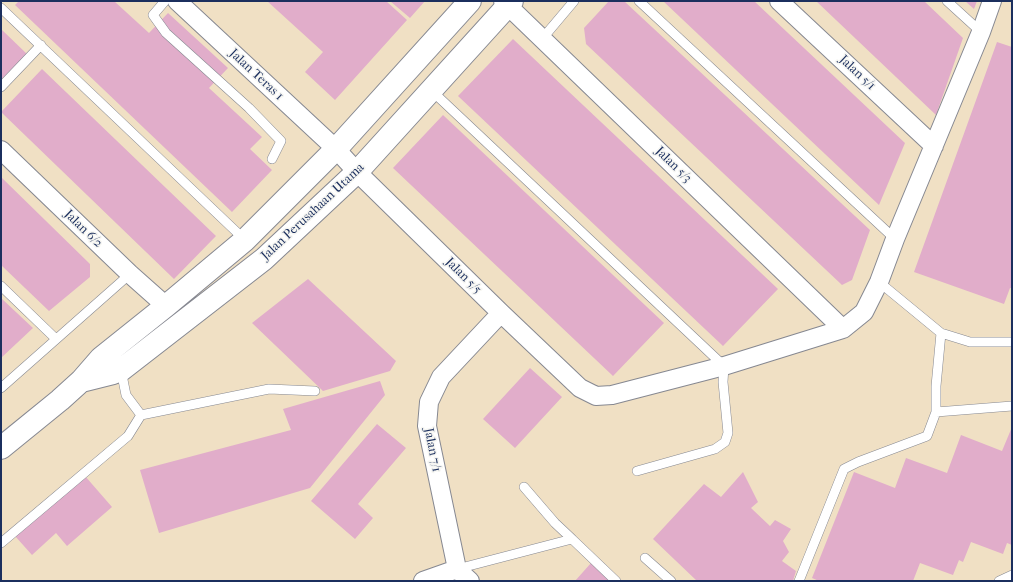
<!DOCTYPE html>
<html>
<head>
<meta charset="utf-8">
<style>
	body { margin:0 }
	#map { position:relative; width:1013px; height:582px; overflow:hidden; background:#f0e0c4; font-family:"IM FELL French Canon",serif }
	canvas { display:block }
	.frame { position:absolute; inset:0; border:2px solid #1b2f5e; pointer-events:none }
</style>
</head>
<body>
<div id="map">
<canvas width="1013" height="582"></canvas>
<div class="frame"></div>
</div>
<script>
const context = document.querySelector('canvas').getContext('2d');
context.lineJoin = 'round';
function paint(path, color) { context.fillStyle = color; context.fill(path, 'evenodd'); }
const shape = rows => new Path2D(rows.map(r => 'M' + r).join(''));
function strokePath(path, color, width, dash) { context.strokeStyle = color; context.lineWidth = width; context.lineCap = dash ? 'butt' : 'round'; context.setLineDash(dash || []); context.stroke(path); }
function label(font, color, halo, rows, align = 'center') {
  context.font = font + ' "IM FELL French Canon",serif'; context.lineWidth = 3; context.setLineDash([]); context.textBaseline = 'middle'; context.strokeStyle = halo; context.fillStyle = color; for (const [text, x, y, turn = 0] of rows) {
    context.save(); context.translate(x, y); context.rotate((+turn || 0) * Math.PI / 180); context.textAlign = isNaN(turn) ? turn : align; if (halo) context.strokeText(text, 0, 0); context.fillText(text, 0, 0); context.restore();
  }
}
paint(shape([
	[19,1,114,1,149,33,168,13,228,68,209,88,262,137,250,149,272,170,232,212,15,5],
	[267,1,386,1,407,20,335,100,305,72,323,52],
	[390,1,425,1,410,18],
	[609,1,624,1,870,230,852,280,842,285,586,44,584,28],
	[663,1,754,1,905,143,879,205],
	[816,1,924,1,963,38,936,115],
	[965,1,977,1,974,9],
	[1,29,27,54,1,80],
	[513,39,778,289,723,346,458,96],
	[997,42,1012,47,1012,288,1010,288,1004,304,914,272],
	[42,69,216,236,174,279,1,112],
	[443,115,664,323,613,376,393,168],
	[1,177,90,264,90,277,49,311,1,265],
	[308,279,396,361,390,371,323,391,252,323],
	[1,298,33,328,1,358],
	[530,368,562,397,515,448,483,419],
	[380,381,385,395,310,488,159,533,140,470,291,430,283,409],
	[377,424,406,448,358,504,373,518,355,539,311,501],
	[1012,427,1012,545,1007,543,1003,554,971,542,963,562,959,560,953,575,920,563,913,581,819,581,812,578,854,472,895,488,906,458,947,473,961,435,1002,451],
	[743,472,758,502,751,508,770,526,775,520,791,529,783,541,789,552,782,561,796,571,793,581,697,581,653,539,704,484,721,497],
	[85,476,112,507,67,546,56,533,32,555,15,536],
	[591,563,610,581,575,581]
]), '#e1adca');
const service = shape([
	[165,1,153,15,166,33,249,108,281,141,272,159],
	[639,1,895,239],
	[947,1,981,32],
	[1,8,245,240],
	[542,39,574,1],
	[1,87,41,45],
	[432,91,724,366,723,382,728,433,725,442,715,449,637,471],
	[879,282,941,333,970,342,1012,342],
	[1,286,56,339],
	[941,333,936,386,936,412,1012,406],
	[121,370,126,395,141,415,269,389,315,391],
	[1,388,130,274],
	[524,487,555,523,572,539],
	[1,543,128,436,141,415],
	[645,558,671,581],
	[457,569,572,539,616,581],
	[799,581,844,469,858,462,927,436,936,412],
	[999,581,1012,575]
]);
const minor = shape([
	[177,1,336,149,357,172,501,313,580,388,596,396,612,395,724,366,843,329,864,312,879,282,895,239,981,32,992,1],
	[503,1,843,329],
	[779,1,934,146],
	[1,150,130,274,166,306],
	[423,581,457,569],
	[470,581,457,569,427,426,429,402,441,377,501,313]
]);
const tertiary = shape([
	[81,381,113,373,121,370,264,259,357,172,512,1],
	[1,448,60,400,81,381,101,358,166,306,245,240,336,149,470,1]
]);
strokePath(service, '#868891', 10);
strokePath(minor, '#868891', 20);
strokePath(tertiary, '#868891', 24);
strokePath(service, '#fff', 9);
strokePath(minor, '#fff', 18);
strokePath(tertiary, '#fff', 22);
label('13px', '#1b2f5e', '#f6f6f2', [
	["Jalan 5/1",857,73,43],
	["Jalan Teras 1",256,75,43],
	["Jalan 5/3",673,165,44],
	["Jalan Perusahaan Utama",313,212,-43],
	["Jalan 6/2",83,229,44],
	["Jalan 5/5",463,276,45],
	["Jalan 7/1",432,450,79]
]);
</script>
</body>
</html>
